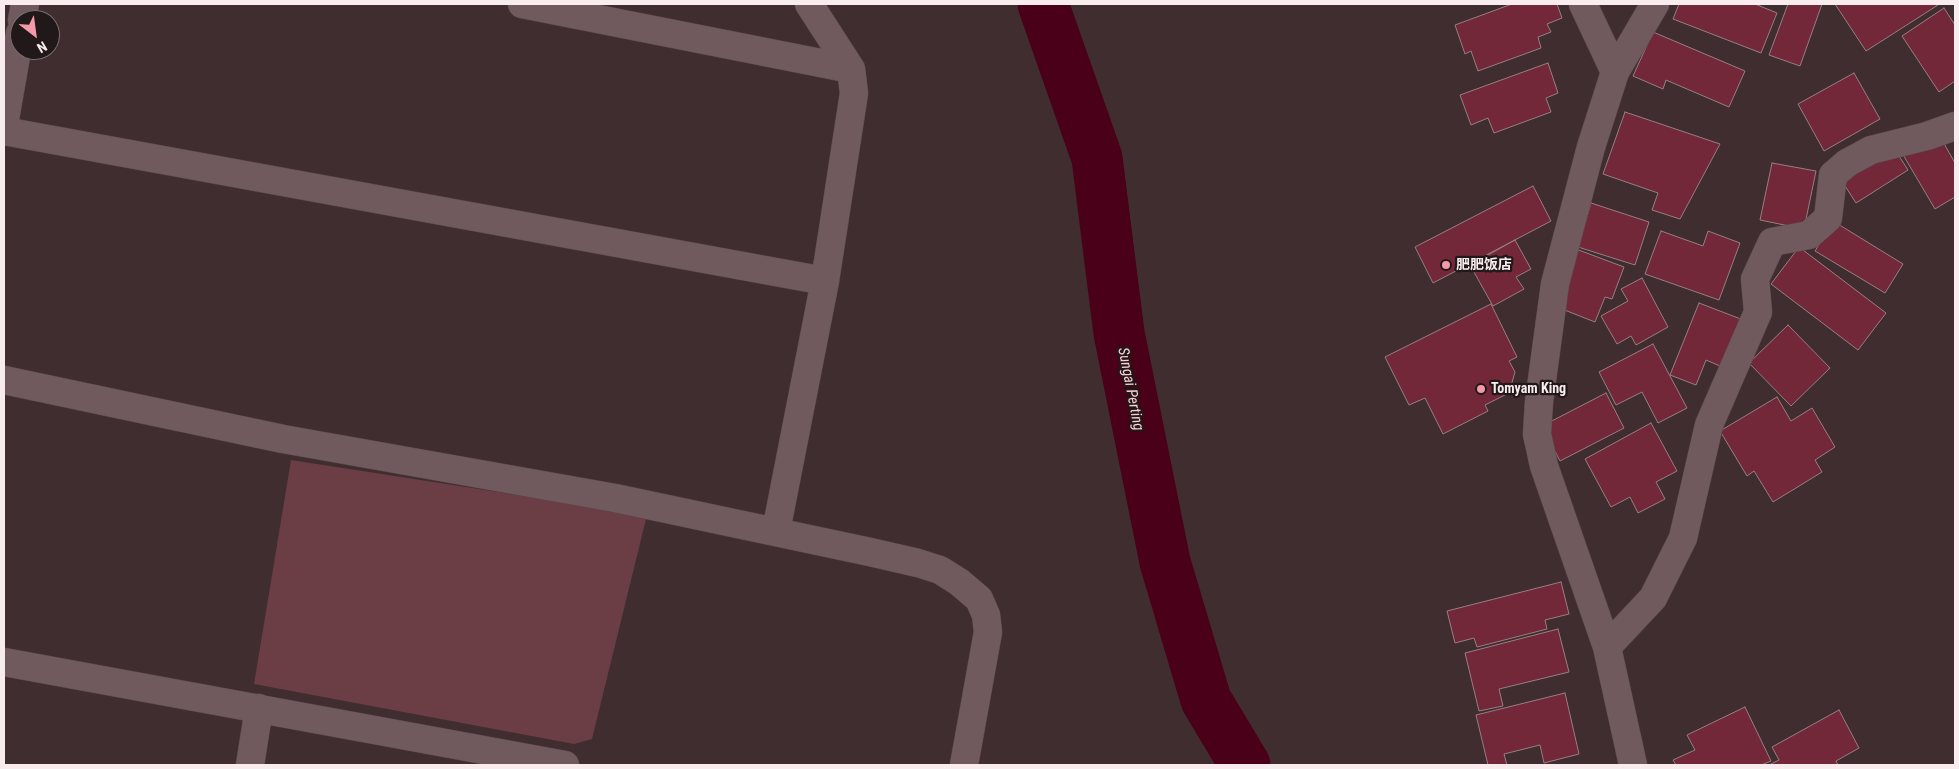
<!DOCTYPE html>
<html>
<head>
<meta charset="utf-8">
<style>
	body { margin:0 }
	#map { position:relative; width:1959px; height:769px; overflow:hidden; background:#402d30; font-family:"Roboto Condensed",sans-serif }
	canvas { display:block }
	.frame { position:absolute; inset:0; border:5px solid #f9ecee; pointer-events:none }
	.north { position:absolute; left:10px; top:10px; width:50px; height:50px; box-sizing:border-box; background:#211819; border:1px solid #776d6e; border-radius:50%; rotate:150deg; font-size:14px; font-weight:700; line-height:20px; text-align:center; color:#f9ecee }
	.north::after { content:''; display:block; margin:auto; width:18px; height:22px; background:#f39aa8; clip-path:polygon(50% 0,100% 100%,50% 72%,0 100%) }
</style>
</head>
<body>
<div id="map">
<canvas width="1959" height="769"></canvas>
<div class="frame"></div>
<div class="north">N</div>
</div>
<script>
const context = document.querySelector('canvas').getContext('2d');
context.lineJoin = 'round';
function paint(path, color) { context.fillStyle = color; context.fill(path, 'evenodd'); }
const shape = rows => new Path2D(rows.map(r => 'M' + r).join(''));
function strokePath(path, color, width, dash) { context.strokeStyle = color; context.lineWidth = width; context.lineCap = dash ? 'butt' : 'round'; context.setLineDash(dash || []); context.stroke(path); }
function label(font, color, halo, rows, align = 'center') {
  context.font = font + ' "Roboto Condensed","Noto Sans SC",sans-serif'; context.lineWidth = 4.5; context.setLineDash([]); context.textBaseline = 'middle'; context.strokeStyle = halo; context.fillStyle = color; for (const [text, x, y, turn = 0] of rows) {
    context.save(); context.translate(x, y); context.rotate((+turn || 0) * Math.PI / 180); context.textAlign = isNaN(turn) ? turn : align; if (halo) context.strokeText(text, 0, 0); context.fillText(text, 0, 0); context.restore();
  }
}
paint(shape([
	[291,460,647,515,592,739,574,744,254,684]
]), '#6b3d45');
strokePath(shape([
	[1043,4,1097,158,1119,333,1165,562,1206,700,1245,765]
]), '#4a0018', 51);
const building = shape([
	[1512,4,1557,4,1562,18,1547,24,1551,32,1538,37,1541,48,1478,71,1471,51,1465,54,1455,25,1512,4],
	[1679,4,1755,4,1777,13,1761,53,1673,19,1679,4],
	[1788,4,1822,4,1800,66,1769,55,1788,4],
	[1835,4,1937,4,1938,5,1866,51,1835,4],
	[1944,8,1955,25,1955,81,1939,92,1902,36,1944,8],
	[1653,32,1745,71,1729,107,1666,80,1663,89,1633,76,1653,32],
	[1548,63,1558,93,1546,98,1551,112,1494,133,1488,118,1471,125,1460,95,1548,63],
	[1854,73,1880,119,1824,151,1798,104,1854,73],
	[1625,112,1720,144,1680,219,1652,210,1658,193,1603,174,1625,112],
	[1938,133,1955,163,1955,197,1935,209,1902,153,1938,133],
	[1892,145,1908,170,1856,203,1840,178,1892,145],
	[1772,163,1816,171,1804,229,1760,220,1772,163],
	[1533,186,1551,221,1433,283,1415,247,1533,186],
	[1591,203,1649,222,1635,265,1578,247,1591,203],
	[1833,221,1903,264,1885,293,1815,251,1833,221],
	[1661,231,1703,246,1708,231,1740,243,1719,300,1645,274,1661,231],
	[1515,240,1531,269,1516,277,1524,289,1493,306,1470,265,1515,240],
	[1799,247,1886,313,1858,350,1771,284,1799,247],
	[1576,249,1624,267,1612,299,1605,297,1595,322,1562,309,1576,249],
	[1642,278,1668,327,1636,345,1631,336,1617,344,1601,316,1628,301,1621,289,1642,278],
	[1699,303,1746,321,1727,369,1706,360,1696,385,1670,375,1699,303],
	[1491,304,1517,357,1509,361,1515,372,1509,393,1485,405,1488,411,1443,434,1425,398,1409,405,1385,357,1491,304],
	[1788,325,1830,368,1791,406,1749,363,1788,325],
	[1653,344,1687,408,1658,423,1642,392,1616,405,1599,372,1653,344],
	[1606,393,1624,428,1560,461,1542,426,1606,393],
	[1777,397,1791,421,1812,408,1835,447,1815,460,1822,472,1773,502,1754,471,1747,476,1720,431,1777,397],
	[1651,423,1677,471,1656,482,1665,499,1638,513,1630,497,1611,507,1585,459,1651,423],
	[1561,582,1569,614,1545,620,1547,629,1477,647,1474,638,1455,643,1447,611,1561,582],
	[1558,629,1569,672,1499,689,1503,706,1479,711,1465,653,1558,629],
	[1565,693,1579,754,1544,763,1540,745,1504,754,1507,765,1488,765,1476,715,1565,693],
	[1745,707,1771,761,1761,765,1676,765,1673,760,1695,750,1687,735,1745,707],
	[1839,710,1859,748,1836,761,1838,765,1769,765,1779,760,1772,747,1839,710]
]);
paint(building, '#732839');
strokePath(building, '#967f82', 1);
const minor = shape([
	[522,4,851,69,854,93,825,281,776,531],
	[809,4,851,69],
	[1583,4,1615,72,1591,147,1555,284,1539,402,1537,434,1544,466,1607,647,1633,765],
	[22,20,25,4],
	[1615,72,1655,4],
	[4,125,20,33],
	[4,131,825,281],
	[4,380,283,439,615,498,870,552,918,563,940,570,959,582,979,599,986,615,988,632,964,765],
	[1607,647,1653,598,1683,538,1709,425,1758,312,1755,279,1772,242,1809,235,1828,218,1833,175,1847,163,1871,150,1927,136,1955,126],
	[4,662,565,765],
	[250,765,259,708]
]);
strokePath(minor, '#59494b', 29);
strokePath(minor, '#705a5d', 28);
for (const [x, y, r, color] of [
	[1446,265,5,"#f39aa8"],
	[1481,389,5,"#f39aa8"]
]) { const dot = new Path2D(); dot.arc(x, y, r, 0, 2 * Math.PI); context.fillStyle = color; context.fill(dot); strokePath(dot, '#211819', 2); }
label('bold 14px', '#f9ecee', '#211819', [
	["肥肥饭店",1456,265],
	["Tomyam King",1491,389]
], 'left');
label('italic 15px', '#feced4', '#211819', [
	["Sungai Perting",1130,389,79]
]);
</script>
</body>
</html>
